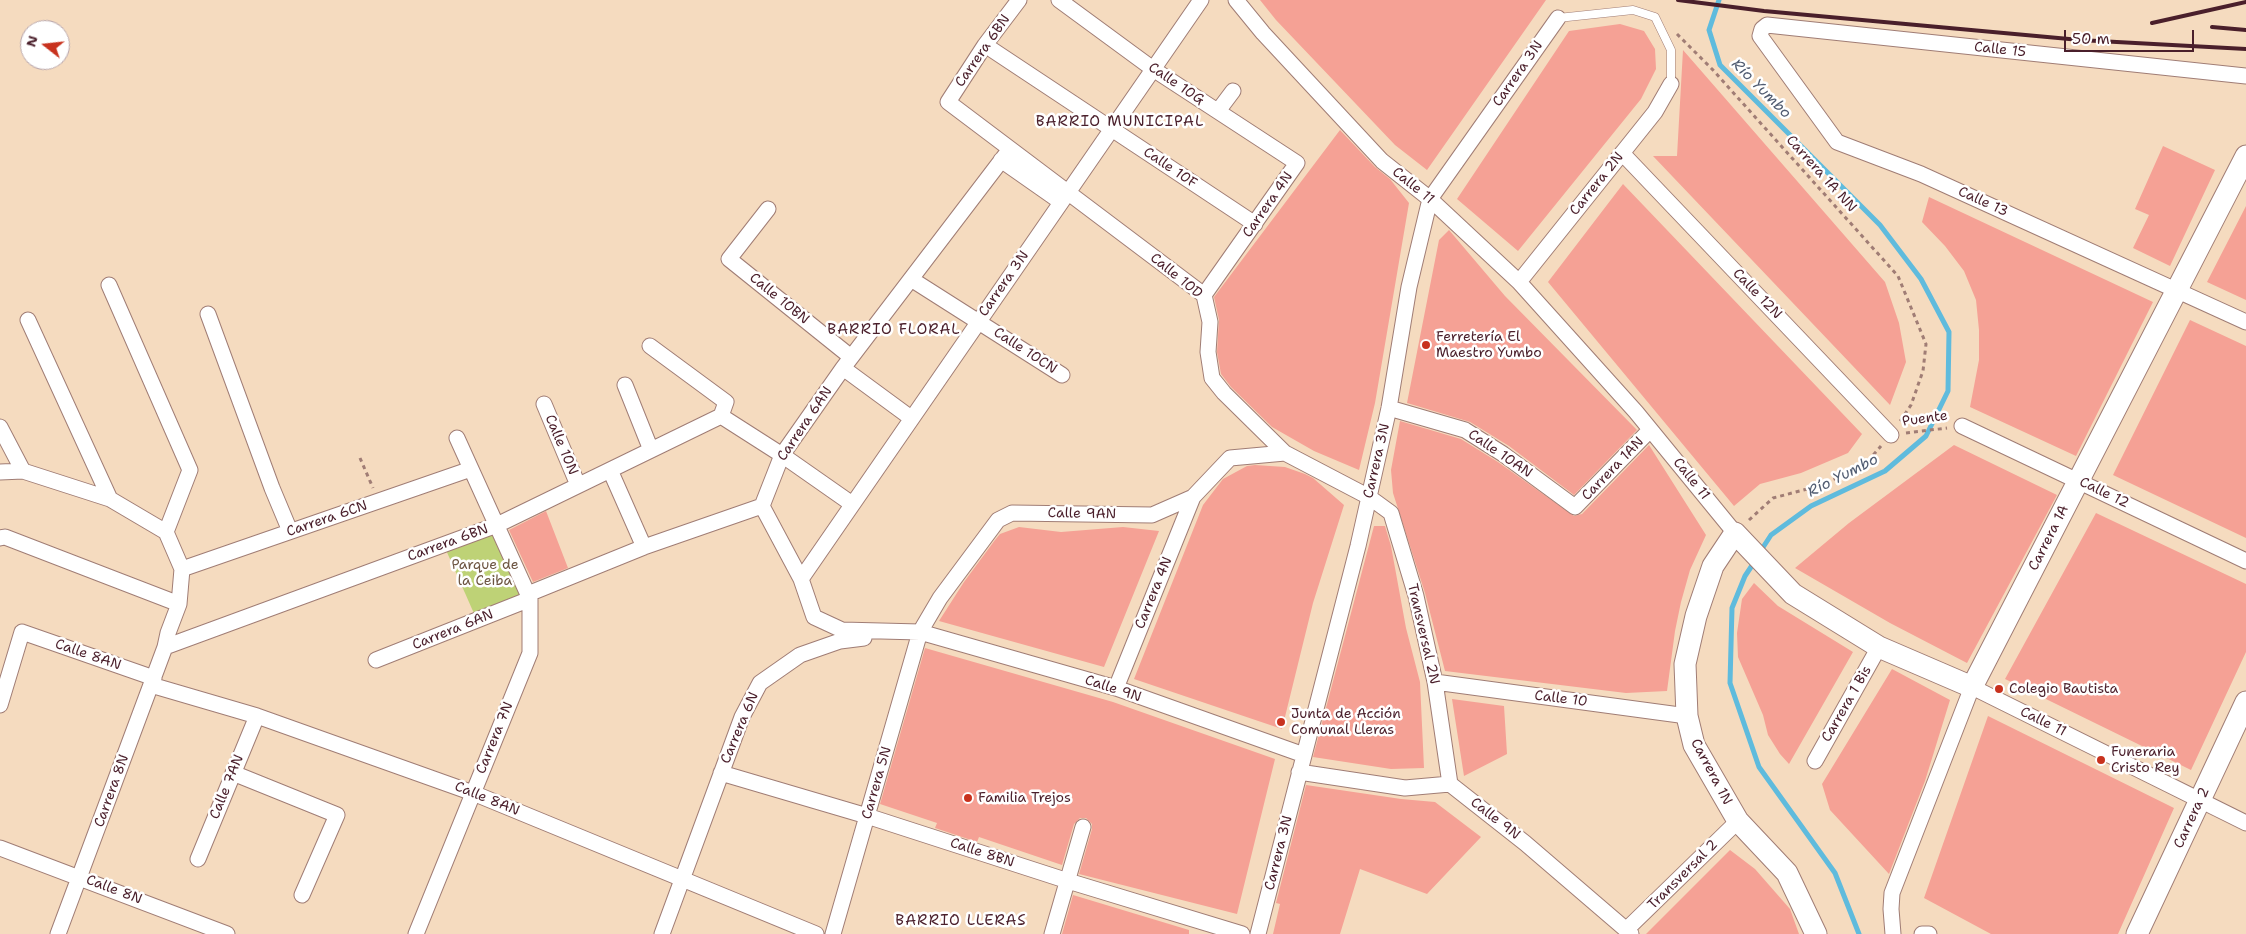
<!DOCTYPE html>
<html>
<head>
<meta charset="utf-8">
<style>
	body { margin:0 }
	#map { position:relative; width:2246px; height:934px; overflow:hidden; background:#f5dbbf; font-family:"Shantell Sans",sans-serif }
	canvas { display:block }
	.north { position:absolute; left:20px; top:20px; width:50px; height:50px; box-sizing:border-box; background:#fff; border:1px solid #b7a5aa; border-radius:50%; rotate:286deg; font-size:14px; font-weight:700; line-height:20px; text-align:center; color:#4a1f2b }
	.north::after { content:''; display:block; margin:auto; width:18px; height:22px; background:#c8321e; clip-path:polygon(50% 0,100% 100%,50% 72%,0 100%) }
	.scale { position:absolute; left:2064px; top:30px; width:130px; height:22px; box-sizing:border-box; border:2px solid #4a1f2b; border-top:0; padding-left:6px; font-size:15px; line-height:18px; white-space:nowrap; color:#4a1f2b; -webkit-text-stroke:4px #fff; paint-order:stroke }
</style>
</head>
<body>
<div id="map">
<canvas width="2246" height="934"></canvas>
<div class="north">N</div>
<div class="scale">50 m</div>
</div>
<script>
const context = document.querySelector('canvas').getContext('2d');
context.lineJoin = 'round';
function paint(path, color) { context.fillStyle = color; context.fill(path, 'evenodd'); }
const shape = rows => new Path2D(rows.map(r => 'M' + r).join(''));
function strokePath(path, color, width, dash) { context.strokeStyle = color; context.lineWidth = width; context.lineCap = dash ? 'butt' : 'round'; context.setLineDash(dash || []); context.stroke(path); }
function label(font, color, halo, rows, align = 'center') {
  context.font = font + ' "Shantell Sans",sans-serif'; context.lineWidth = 5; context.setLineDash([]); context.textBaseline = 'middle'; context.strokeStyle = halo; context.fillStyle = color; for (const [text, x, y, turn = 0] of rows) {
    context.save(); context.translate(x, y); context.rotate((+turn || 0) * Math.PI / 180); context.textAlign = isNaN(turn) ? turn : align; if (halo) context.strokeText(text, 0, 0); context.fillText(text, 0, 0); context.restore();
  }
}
paint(shape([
	[495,531,524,596,476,618,446,550]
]), '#bed276');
strokePath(shape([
	[1719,0,1709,30,1720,65,1880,225,1921,279,1949,332,1948,391,1926,436,1885,471,1811,506,1771,535,1760,552],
	[1755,561,1745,576,1732,608,1730,683,1759,767,1835,873,1859,934]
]), '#5fbbdd', 5);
paint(shape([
	[1260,0,1546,0,1427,170,1395,145,1276,20],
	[1620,24,1644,31,1655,49,1656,69,1641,99,1518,251,1457,199,1569,31],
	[1683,50,1885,282,1899,323,1906,362,1890,405,1653,156,1677,156],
	[1340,130,1375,167,1390,179,1409,203,1375,403,1359,470,1314,451,1272,427,1231,387,1221,374,1217,352,1219,320,1214,297],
	[2163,146,2215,170,2170,266,2133,248,2149,215,2135,209],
	[1623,184,1862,434,1848,453,1801,473,1760,484,1734,506,1548,282],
	[1929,197,2153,302,2076,456,1970,407,1979,360,1979,330,1976,300,1964,271,1945,246,1922,222],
	[2246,206,2246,300,2207,282],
	[1449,230,1505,296,1637,430,1574,495,1509,446,1470,422,1407,403,1439,240],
	[2190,320,2246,346,2246,538,2113,475],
	[1400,421,1461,439,1498,462,1574,516,1582,514,1649,445,1706,535,1690,570,1681,602,1675,631,1667,691,1626,693,1445,671,1425,593,1393,493,1391,470],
	[1954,445,2057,495,1967,663,1890,623,1795,568,1849,523],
	[1255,465,1285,467,1305,474,1313,478,1344,505,1313,603,1282,729,1134,679,1203,505,1223,479,1247,466],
	[546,511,568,568,533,582,509,530],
	[2096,513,2246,584,2246,652,2191,770,2005,679],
	[1374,526,1385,526,1391,546,1406,628,1420,682,1424,768,1391,769,1313,757],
	[1019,527,1061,532,1123,527,1159,531,1104,667,939,621,964,582,995,540,1000,534],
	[1754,583,1778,606,1853,652,1789,764,1780,754,1768,735,1763,715,1738,657,1737,633,1742,599],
	[925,648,1113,702,1275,759,1237,914,1079,874,1092,829,1092,824,1086,818,1080,818,1074,824,1062,865,979,837,977,842,935,828,937,823,880,804],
	[1892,669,1950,700,1925,781,1889,874,1830,810,1822,784],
	[1452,699,1504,706,1507,754,1464,776],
	[1988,716,2174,808,2118,934,1991,934,1924,898],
	[1306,785,1401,799,1435,802,1481,837,1427,894,1360,869,1340,934,1273,934,1280,904,1276,903],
	[1730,850,1755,869,1790,909,1799,934,1646,934],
	[1073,895,1189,930,1189,934,1062,934]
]), '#f5a195');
const lane = shape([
	[1558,18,1633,10,1655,17,1671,50,1671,84]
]);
const street = shape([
	[1019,0,985,45,948,102,1204,295,1210,322,1208,352,1212,378,1224,393,1285,453,1369,497,1391,513,1416,596,1435,682,1450,784],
	[1059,0,1153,69,1297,163,1204,295],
	[1201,0,801,579,814,617,842,630,920,632,1116,688,1304,755],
	[1236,0,1263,33,1382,161,1430,199,1519,282,1636,412,1735,533],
	[985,45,1255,224],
	[2246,76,1767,25,1762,29,1760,36,1837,142,1921,174,2246,322],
	[1218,111,1233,91],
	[1622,153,1891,435],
	[1001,160,1061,202],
	[768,209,729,259,851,357],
	[911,279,1062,375],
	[1519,282,1655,112,1671,84],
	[109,285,190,470,166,532],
	[208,314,272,488,290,531],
	[28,320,110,499],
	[650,346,726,402,721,416],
	[843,368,911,418],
	[625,385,651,450],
	[544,404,578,485],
	[1389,408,1465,430,1503,454,1575,507,1650,430],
	[721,416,782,455,852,504],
	[1962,426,2246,561],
	[0,427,23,471,110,499,166,532,182,569,179,604,168,633,165,647,58,934],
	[610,470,644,547],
	[0,472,23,471],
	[762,506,782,455,843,368,1010,149],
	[762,506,801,579],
	[0,538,5,537,179,604],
	[182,569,471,469],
	[528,594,644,547,762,506],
	[165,647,497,525,721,416],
	[376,660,530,599],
	[1435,682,1687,716],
	[151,685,257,716,473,793,816,934],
	[1116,688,1193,497],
	[0,705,22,632,154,678],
	[1815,761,1879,647],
	[1299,772,1405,788,1450,784,1525,843,1631,934],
	[233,773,337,815,302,895],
	[721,773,867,816,1068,881,1242,934],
	[0,848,227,934],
	[198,859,257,716],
	[1627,929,1738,821],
	[416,934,530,653,530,599,457,438],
	[662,934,742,717,760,683,800,655,840,641,864,638],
	[833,934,920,632,940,598,998,520,1012,513,1152,515,1193,497,1230,458,1285,453],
	[1052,934,1083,827],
	[1258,934,1358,546,1389,408,1409,287,1430,199,1558,18],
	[1893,934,1891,909,1892,893,1972,687,2246,823],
	[1922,934,1929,934]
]);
const secondary = shape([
	[1816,934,1787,873,1738,821,1694,745,1687,716,1685,664,1696,616,1713,566,1735,533,1793,594,1879,647,1972,687,2246,156],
	[2137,934,2246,702]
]);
strokePath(lane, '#a07d75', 9);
strokePath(street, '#a07d75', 17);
strokePath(secondary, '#a07d75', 23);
strokePath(shape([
	[1677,34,1712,69,1898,276,1926,344,1923,371,1911,405,1899,423],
	[1906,433,1947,428],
	[360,458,373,488],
	[1749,520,1773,498,1815,487,1863,467,1881,446]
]), '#a07d75', 3, [4, 4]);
strokePath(lane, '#fff', 8);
strokePath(street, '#fff', 15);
strokePath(secondary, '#fff', 21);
strokePath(shape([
	[1678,0,1764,11,2080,40,2246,49],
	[2152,23,2246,2],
	[2212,27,2246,30]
]), '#4a1f2b', 4);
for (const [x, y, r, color] of [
	[1426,345,5,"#c8321e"],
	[1999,689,5,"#c8321e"],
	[1281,722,5,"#c8321e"],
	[2101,760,5,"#c8321e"],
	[968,798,5,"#c8321e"]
]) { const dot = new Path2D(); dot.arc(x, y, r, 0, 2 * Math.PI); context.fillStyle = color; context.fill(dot); strokePath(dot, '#fff', 2); }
label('14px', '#4a1f2b', '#fff', [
	["Calle 15",2000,50,6],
	["Carrera 6BN",983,51,-55],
	["Carrera 3N",1518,74,-55],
	["Calle 10G",1176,84,34],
	["Calle 10F",1170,168,34],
	["Carrera 1A NN",1821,174,48],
	["Carrera 2N",1597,184,-51],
	["Calle 11",1413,186,39],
	["Calle 13",1983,202,24],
	["Carrera 4N",1268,205,-55],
	["Calle 10D",1176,276,39],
	["Carrera 3N",1004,284,-55],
	["Calle 12N",1757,294,46],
	["Calle 10BN",779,299,39],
	["Calle 10CN",1025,351,33],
	["Puente",1925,419,-8],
	["Carrera 6AN",805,424,-56],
	["Calle 10N",561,445,67],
	["Calle 10AN",1500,454,34],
	["Carrera 3N",1377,461,-77],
	["Carrera 1AN",1613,469,-46],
	["Calle 11",1691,479,51],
	["Calle 12",2104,493,26],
	["Calle 9AN",1082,514,1],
	["Carrera 6CN",327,519,-19],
	["Carrera 1A",2049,538,-63],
	["Carrera 6BN",448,543,-20],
	["Carrera 4N",1154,593,-68],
	["Carrera 6AN",453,630,-22],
	["Transversal 2N",1423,634,77],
	["Calle 8AN",88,655,19],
	["Calle 9N",1113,689,18],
	["Calle 10",1561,699,7],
	["Carrera 1 Bis",1847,704,-60],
	["Calle 11",2043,722,26],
	["Carrera 6N",740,728,-67],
	["Carrera 7N",495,738,-68],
	["Carrera 1N",1711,772,62],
	["Carrera 5N",877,783,-74],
	["Calle 7AN",227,787,-68],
	["Carrera 8N",112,791,-70],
	["Calle 8AN",487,799,22],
	["Carrera 2",2192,818,-65],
	["Calle 9N",1495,819,38],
	["Calle 8BN",982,853,18],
	["Carrera 3N",1279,853,-76],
	["Transversal 2",1683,875,-45],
	["Calle 8N",114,890,21]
]);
label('14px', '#4a1f2b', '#fff', [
	["Ferretería El",1436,337],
	["Maestro Yumbo",1436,353],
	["Colegio Bautista",2009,689],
	["Junta de Acción",1291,714],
	["Comunal Lleras",1291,730],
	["Funeraria",2111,752],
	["Cristo Rey",2111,768],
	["Familia Trejos",978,798]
], 'left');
label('14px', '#6d5542', '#fff', [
	["Parque de",485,565],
	["la Ceiba",485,581]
]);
label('italic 15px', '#525d72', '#fff', [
	["Río Yumbo",1761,89,45],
	["Río Yumbo",1843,476,-27]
]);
context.letterSpacing = '1px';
label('15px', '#4a1f2b', '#fff', [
	["BARRIO MUNICIPAL",1120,122],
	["BARRIO FLORAL",894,330],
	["BARRIO LLERAS",961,921]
]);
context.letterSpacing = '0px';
</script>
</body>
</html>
